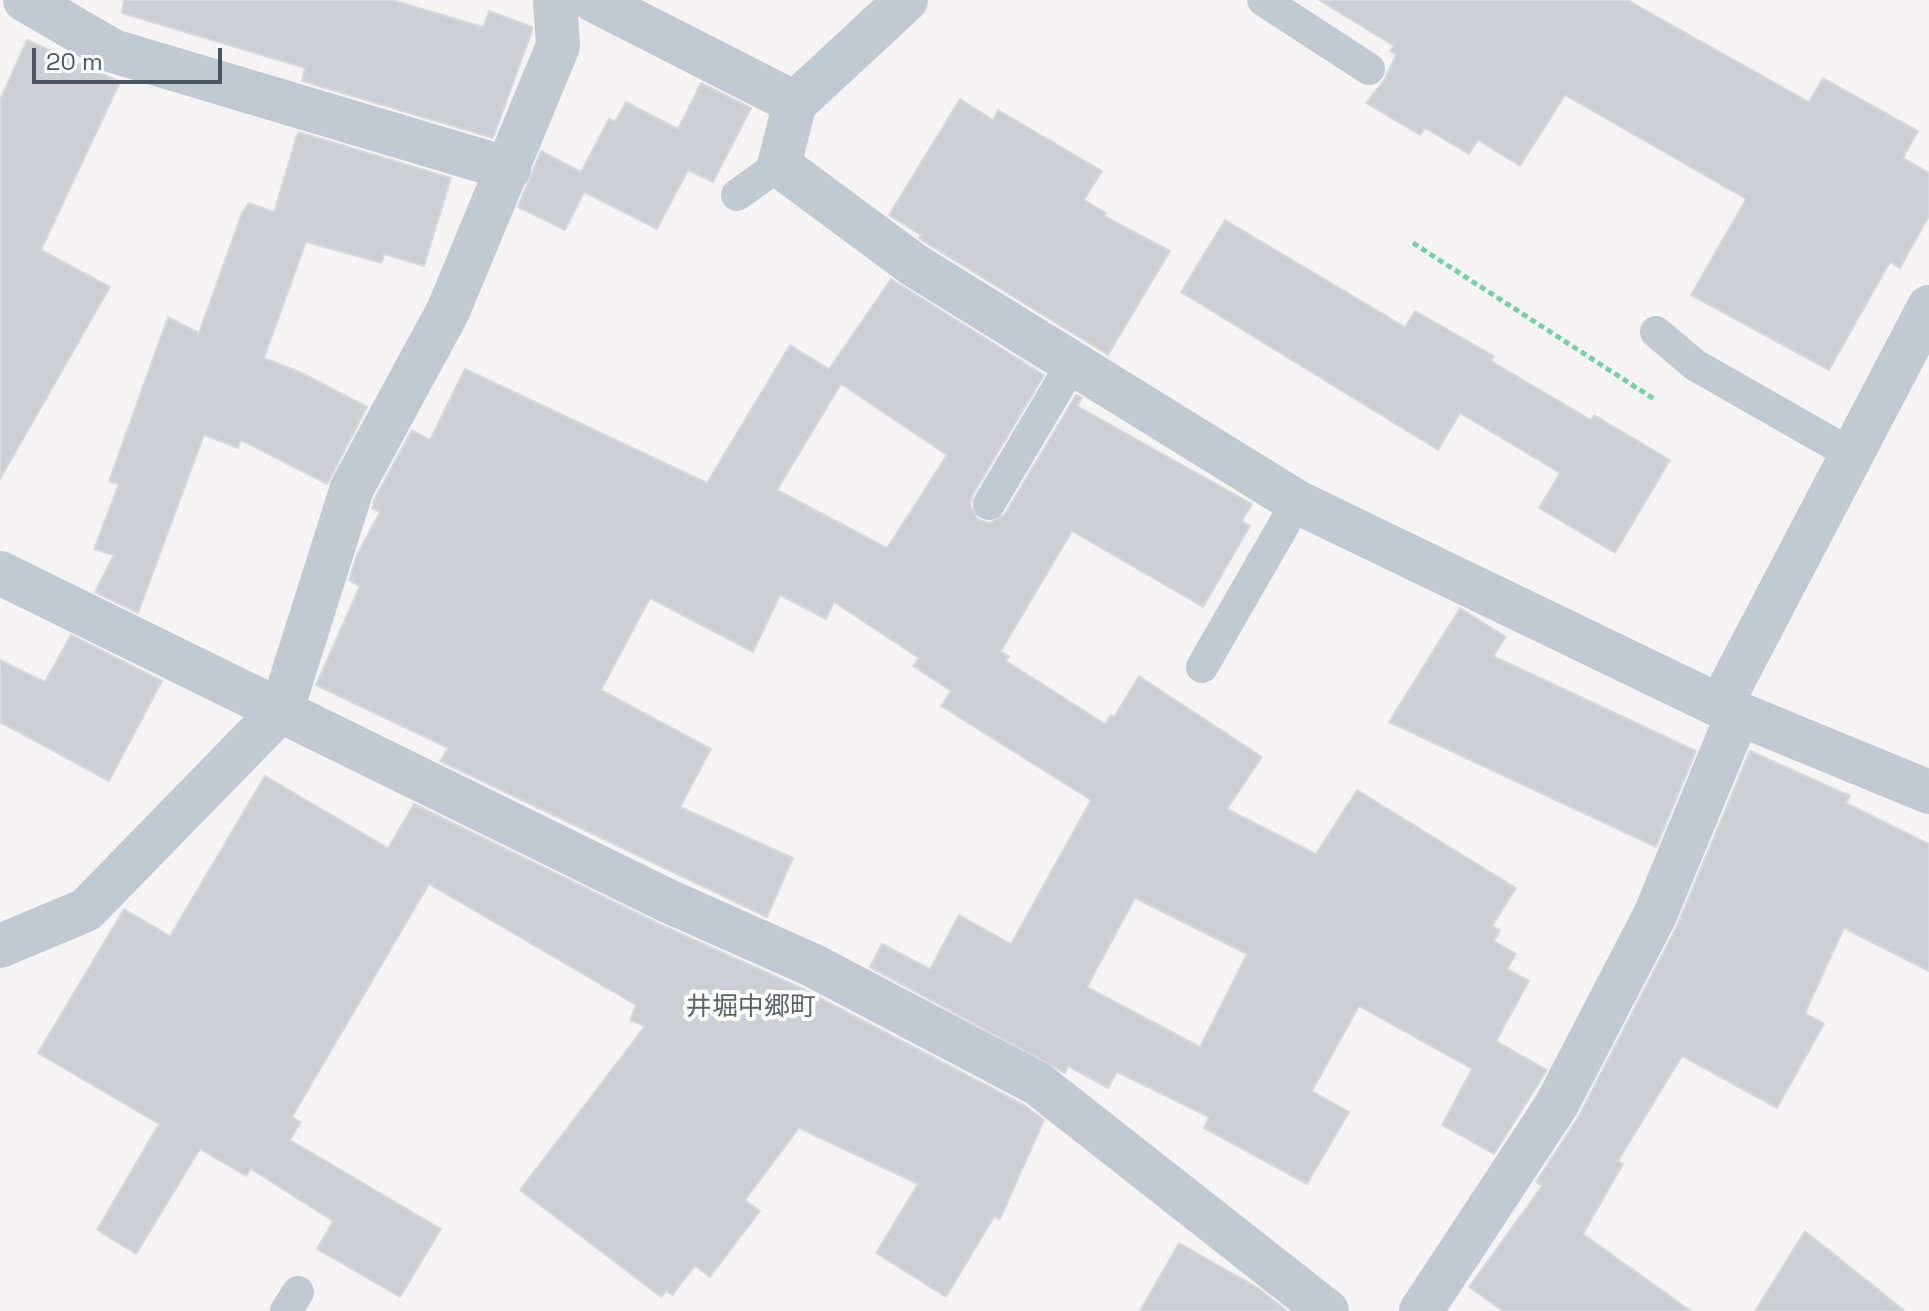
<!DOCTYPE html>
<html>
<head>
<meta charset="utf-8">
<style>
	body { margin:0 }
	#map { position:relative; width:1929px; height:1311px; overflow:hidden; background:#f5f3f3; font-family:"Space Grotesk",sans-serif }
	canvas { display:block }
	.scale { position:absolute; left:32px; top:48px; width:190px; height:36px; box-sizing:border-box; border:4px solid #4a5661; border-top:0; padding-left:10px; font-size:24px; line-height:28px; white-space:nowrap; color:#4a5661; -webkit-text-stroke:6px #fff; paint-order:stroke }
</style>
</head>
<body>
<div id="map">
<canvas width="1929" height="1311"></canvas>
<div class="scale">20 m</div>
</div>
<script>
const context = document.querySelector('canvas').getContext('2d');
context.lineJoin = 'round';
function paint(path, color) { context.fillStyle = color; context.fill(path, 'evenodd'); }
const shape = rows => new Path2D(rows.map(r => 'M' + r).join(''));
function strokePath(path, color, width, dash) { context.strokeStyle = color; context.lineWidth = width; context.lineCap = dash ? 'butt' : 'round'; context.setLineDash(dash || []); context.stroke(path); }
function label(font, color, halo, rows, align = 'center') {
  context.font = font + ' "Space Grotesk","Noto Sans JP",sans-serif'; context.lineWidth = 8; context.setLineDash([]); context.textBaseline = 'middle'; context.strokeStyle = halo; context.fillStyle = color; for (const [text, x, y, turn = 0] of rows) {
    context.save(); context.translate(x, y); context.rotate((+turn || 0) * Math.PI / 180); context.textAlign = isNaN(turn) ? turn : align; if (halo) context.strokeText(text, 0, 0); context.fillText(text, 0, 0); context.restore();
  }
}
const building = shape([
	[124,0,392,0,483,27,489,11,532,27,532,31,493,138,302,81,305,68,122,13,124,0],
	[1319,0,1627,0,1809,102,1823,78,1918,131,1903,158,1929,173,1929,216,1900,268,1890,262,1829,370,1691,295,1746,199,1565,95,1520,166,1478,140,1469,154,1425,128,1420,135,1366,103,1385,79,1396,55,1390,51,1394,46,1319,0],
	[27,40,120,82,41,250,110,287,0,479,0,100,27,40],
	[701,83,751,108,713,182,688,170,657,229,584,192,565,230,518,207,541,151,581,172,609,119,615,122,626,102,678,129,701,83],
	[960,99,993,120,998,110,1102,171,1084,200,1106,213,1104,216,1170,251,1108,355,928,244,919,238,921,235,889,215,960,99],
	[298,132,451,178,424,266,384,254,382,263,306,242,264,358,300,372,367,407,327,484,241,440,238,448,204,435,138,613,95,592,114,555,94,549,119,484,109,481,168,317,199,333,242,213,249,203,274,212,298,132],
	[1225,220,1405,327,1415,311,1494,356,1491,361,1591,420,1594,415,1670,460,1615,553,1539,508,1560,473,1460,413,1438,450,1181,292,1225,220],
	[891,279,1044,375,973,494,970,505,979,520,990,523,1005,514,1076,395,1082,398,1077,406,1252,504,1242,521,1250,526,1203,607,1072,531,1001,651,1009,656,1006,661,1105,724,1111,715,1114,717,1139,676,1262,757,1227,809,1316,854,1357,790,1516,888,1492,926,1500,930,1494,941,1516,954,1507,969,1529,981,1496,1041,1547,1070,1494,1154,1442,1125,1472,1069,1359,1006,1312,1091,1349,1112,1307,1184,1204,1128,1209,1117,1117,1072,1108,1088,1068,1066,1065,1073,870,967,882,944,930,969,959,915,1011,944,1091,800,941,706,951,691,913,666,919,658,834,602,826,619,780,595,753,652,650,598,601,690,711,749,680,807,793,858,767,917,440,761,448,748,316,685,360,586,349,580,357,555,380,512,372,508,375,498,412,430,430,440,465,369,707,483,790,345,829,369,891,279],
	[841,384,947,455,887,548,777,490,841,384],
	[1135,898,1247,954,1200,1047,1087,987,1135,898],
	[1460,608,1506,637,1493,656,1696,751,1656,847,1389,722,1460,608],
	[71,635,162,681,109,781,0,722,0,660,45,682,71,635],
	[1750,751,1850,796,1846,803,1929,844,1929,971,1844,928,1805,1013,1824,1024,1777,1108,1682,1056,1618,1161,1623,1164,1583,1234,1691,1311,1503,1311,1469,1287,1542,1186,1536,1182,1579,1116,1677,926,1750,751],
	[265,776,388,848,414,804,657,923,801,988,1024,1105,1044,1120,1000,1219,994,1217,946,1297,876,1253,918,1184,799,1128,745,1200,760,1211,710,1277,695,1266,672,1295,666,1291,661,1297,520,1190,645,1026,630,1020,636,1005,429,884,292,1117,301,1122,290,1140,441,1229,400,1297,317,1249,333,1221,251,1169,246,1176,200,1149,136,1254,97,1230,159,1124,38,1053,124,909,170,936,265,776],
	[1805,1231,1905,1311,1755,1311,1805,1231],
	[1179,1243,1258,1288,1287,1311,1140,1311,1179,1243]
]);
paint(building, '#cdcfd5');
strokePath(building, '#d7d9de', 2);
strokePath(shape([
	[1413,243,1654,399]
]), '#7ad0a6', 5, [6, 4]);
strokePath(shape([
	[1263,0,1369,69],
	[737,195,779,165],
	[1656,332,1695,365,1851,454],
	[989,504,1072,364],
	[1202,667,1297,502],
	[286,1311,298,1292]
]), '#c1cad2', 32);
strokePath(shape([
	[25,0,113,51,509,169],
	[593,0,795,103],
	[906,0,795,103,779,165,914,265,1297,502,1720,706,1929,792],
	[0,573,668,901,812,965,1038,1084,1327,1311],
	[1720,706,1929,307],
	[0,946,86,910,282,709,352,488,448,311,558,46,555,0],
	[1421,1311,1557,1104,1655,915,1738,714]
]), '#c1cad2', 44);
label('26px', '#5f6368', '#fff', [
	["井堀中郷町",751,1008]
]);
</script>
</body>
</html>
